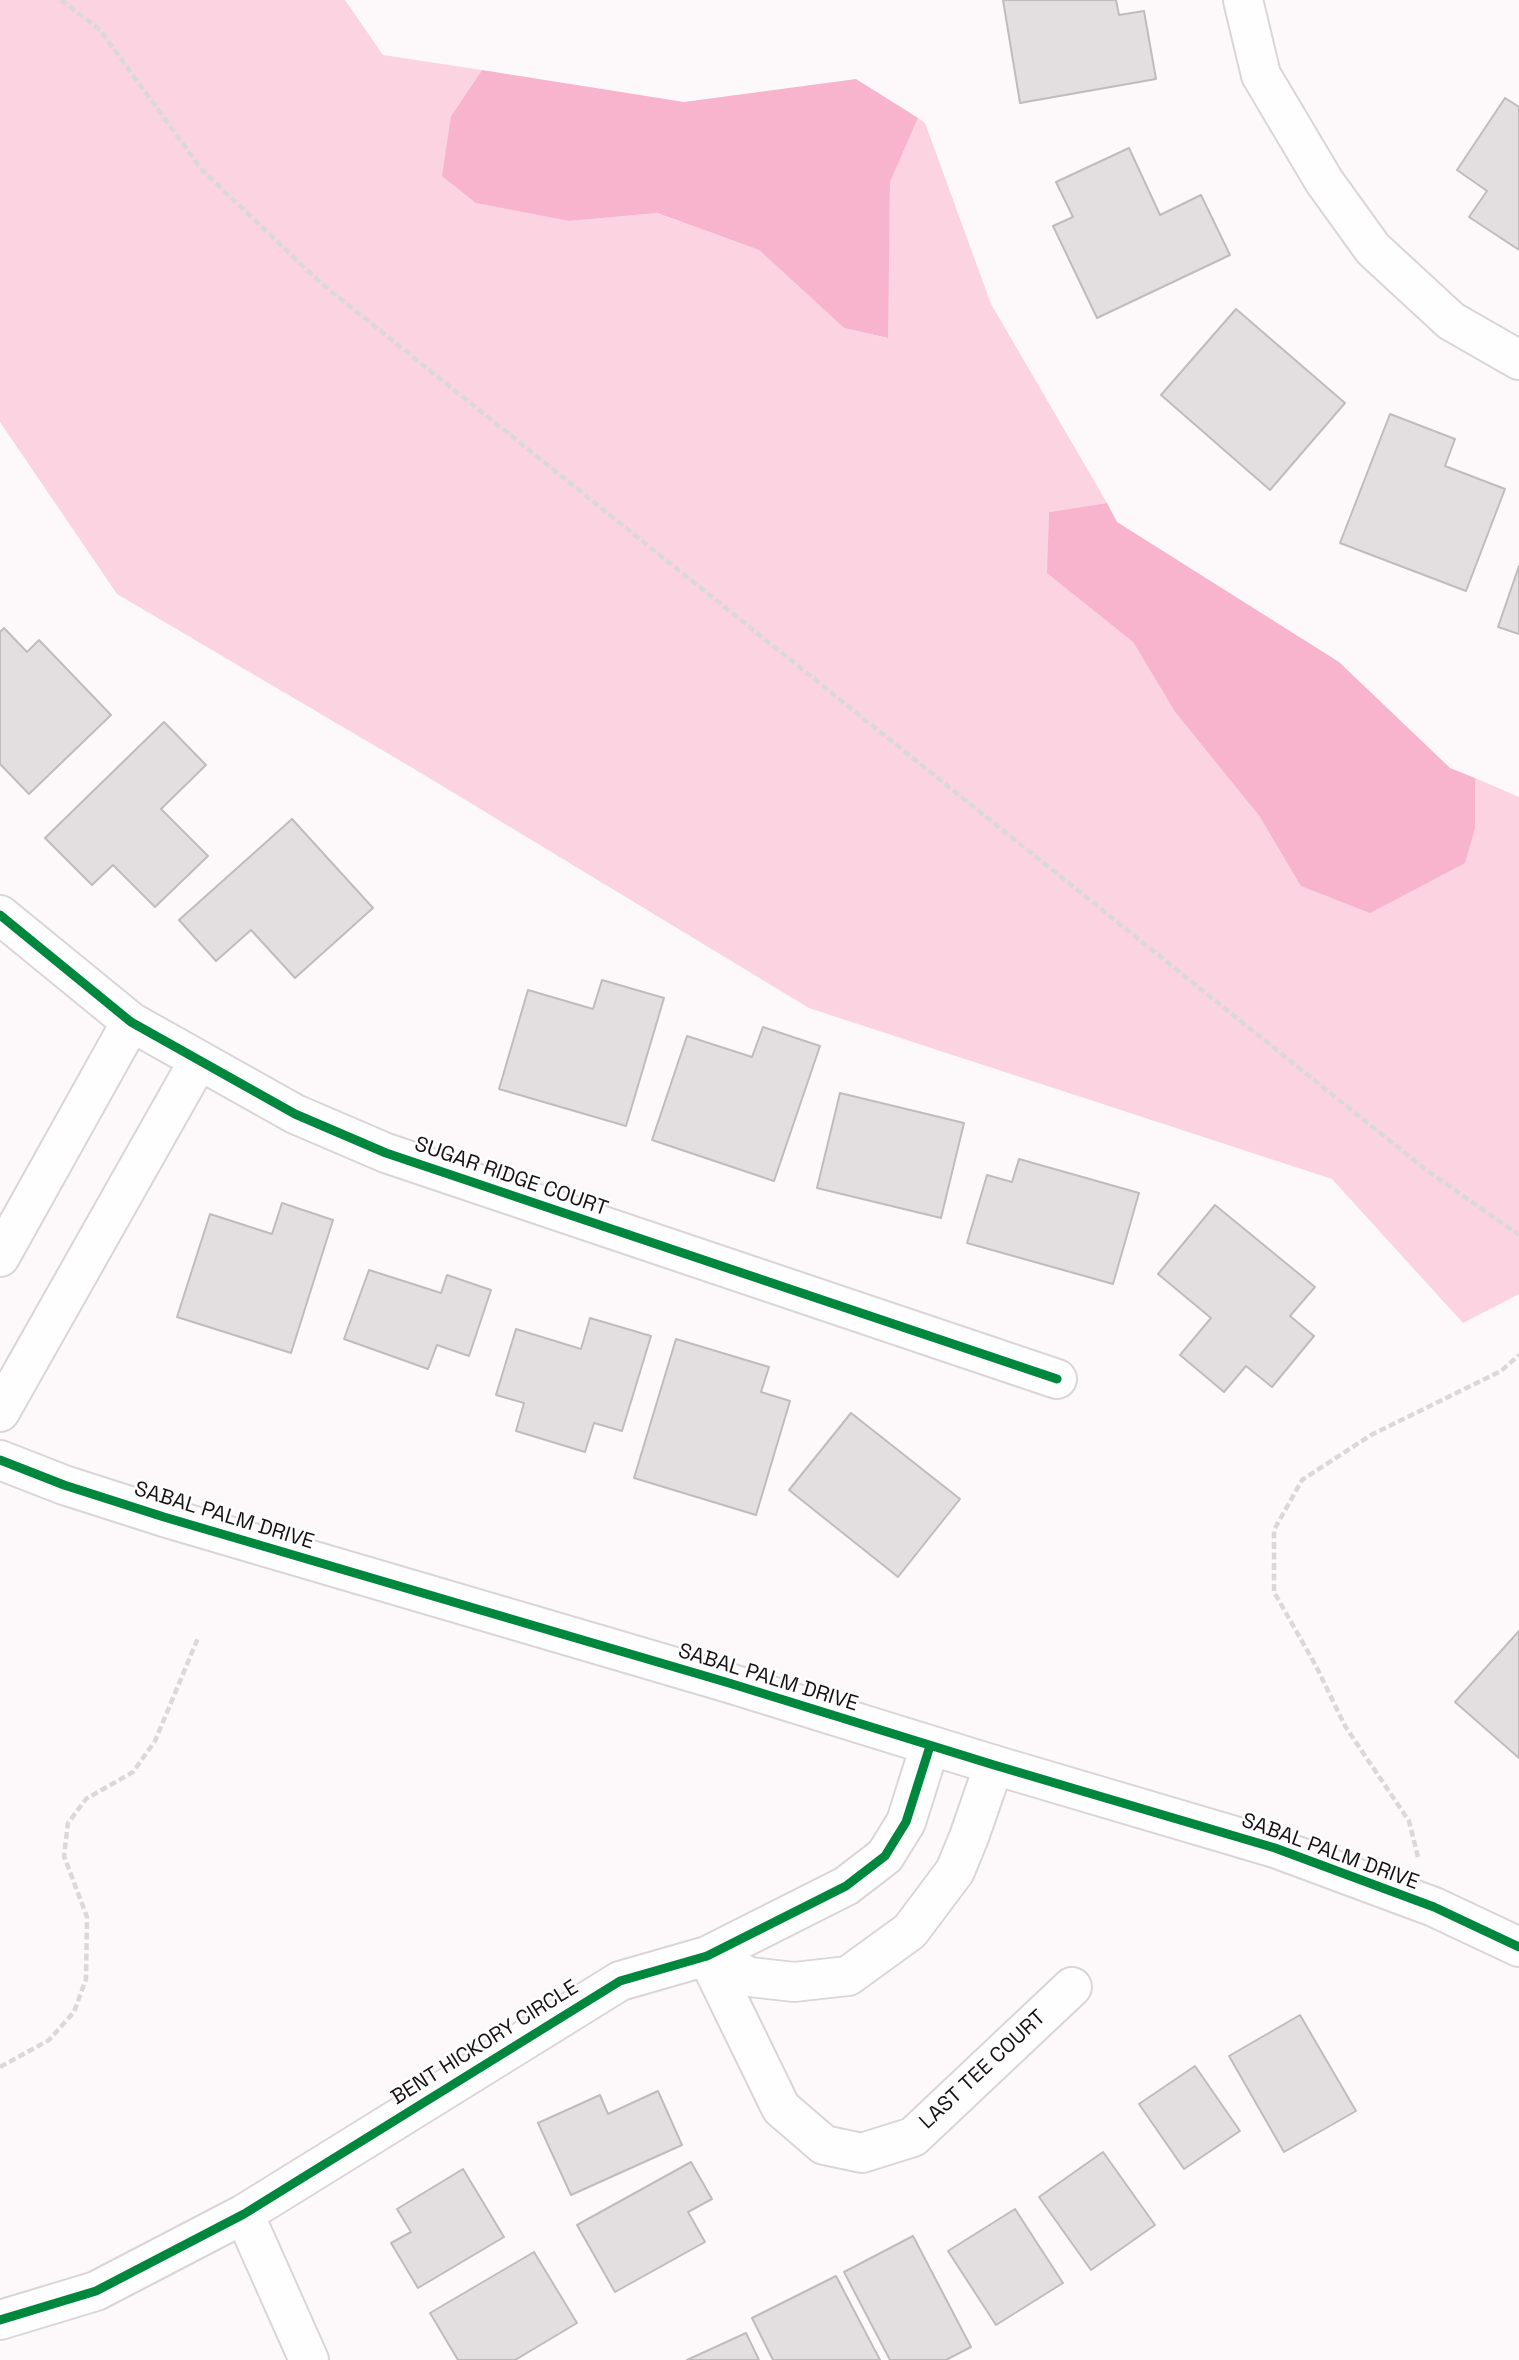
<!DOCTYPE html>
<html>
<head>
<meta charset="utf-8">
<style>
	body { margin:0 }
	canvas { display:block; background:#fdf8fa }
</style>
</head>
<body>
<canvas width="1519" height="2360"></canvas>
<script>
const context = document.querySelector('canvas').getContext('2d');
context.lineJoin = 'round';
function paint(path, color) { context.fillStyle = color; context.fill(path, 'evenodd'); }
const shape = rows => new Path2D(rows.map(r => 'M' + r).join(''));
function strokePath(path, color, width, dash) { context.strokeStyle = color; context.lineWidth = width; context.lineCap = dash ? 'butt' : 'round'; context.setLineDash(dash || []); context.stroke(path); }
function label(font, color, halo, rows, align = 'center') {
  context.font = font + ' "Space Grotesk",sans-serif'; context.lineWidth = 5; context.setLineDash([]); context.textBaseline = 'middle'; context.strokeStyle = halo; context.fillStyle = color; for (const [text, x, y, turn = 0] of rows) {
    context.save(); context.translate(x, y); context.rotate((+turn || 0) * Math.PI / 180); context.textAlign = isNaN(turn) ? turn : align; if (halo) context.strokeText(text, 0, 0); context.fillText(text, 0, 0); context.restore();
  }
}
paint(shape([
	[0,0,345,0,383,55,482,70,451,116,570,221,656,213,759,250,844,328,887,338,890,182,918,118,925,123,991,304,1107,503,1049,512,1048,573,1133,642,1175,712,1260,817,1475,828,1475,778,1519,797,1519,1294,1463,1323,1332,1179,809,1008,416,770,117,594,0,422]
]), '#fcd3e1');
paint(shape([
	[482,70,684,102,856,79,918,118,890,182,888,338,844,328,759,250,657,213,570,221,476,203,442,176,451,116],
	[1107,503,1117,522,1339,662,1450,768,1475,778,1475,828,1465,863,1370,913,1301,886,1260,817,1175,712,1133,642,1047,573,1049,512]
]), '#f9b4cd');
const building = shape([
	[1003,0,1116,0,1119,15,1144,11,1156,79,1020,103,1003,0],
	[1505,98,1519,107,1519,250,1469,217,1487,191,1457,170,1505,98],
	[1129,148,1160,215,1201,195,1230,255,1097,318,1053,226,1073,217,1056,182,1129,148],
	[1236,309,1345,403,1270,490,1161,395,1236,309],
	[1390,414,1455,439,1445,466,1505,489,1466,591,1340,543,1390,414],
	[1519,566,1519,634,1498,627,1519,566],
	[4,628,27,652,39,640,111,715,29,794,0,764,0,632,4,628],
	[164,722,206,765,161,809,208,856,155,907,113,865,92,885,45,838,164,722],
	[292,819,373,908,295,978,251,930,216,961,179,920,292,819],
	[602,980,664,998,626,1126,499,1089,528,990,593,1009,602,980],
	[763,1027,820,1046,774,1181,652,1140,687,1036,752,1057,763,1027],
	[840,1093,964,1123,941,1218,817,1188,840,1093],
	[1019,1159,1139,1193,1113,1284,967,1243,987,1175,1012,1182,1019,1159],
	[282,1203,333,1220,291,1353,177,1317,210,1214,272,1234,282,1203],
	[1215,1205,1315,1287,1290,1316,1314,1336,1272,1387,1246,1366,1224,1392,1180,1355,1211,1318,1158,1274,1215,1205],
	[369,1270,441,1293,447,1275,491,1290,469,1356,437,1345,428,1369,344,1339,369,1270],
	[590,1318,651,1336,622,1431,594,1423,585,1452,516,1431,524,1403,496,1395,516,1329,581,1349,590,1318],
	[676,1339,769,1367,761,1392,790,1401,756,1515,634,1478,676,1339],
	[851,1413,960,1499,898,1577,789,1490,851,1413],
	[1519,1631,1519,1758,1455,1702,1519,1631],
	[1300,2015,1356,2111,1284,2152,1229,2056,1300,2015],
	[1195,2066,1240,2131,1184,2169,1139,2104,1195,2066],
	[658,2091,682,2145,571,2195,538,2123,600,2095,608,2114,658,2091],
	[1103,2152,1155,2225,1091,2270,1039,2197,1103,2152],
	[691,2162,712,2199,688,2212,705,2242,615,2292,577,2225,691,2162],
	[463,2169,504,2237,418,2288,391,2243,411,2232,397,2209,463,2169],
	[1015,2209,1063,2283,996,2325,948,2251,1015,2209],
	[913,2236,971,2347,946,2360,890,2360,844,2272,913,2236],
	[534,2252,577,2323,515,2360,458,2360,430,2313,534,2252],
	[836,2276,880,2360,773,2360,752,2318,836,2276],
	[746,2333,759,2360,687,2360,746,2333]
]);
paint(building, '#e3dfe1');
strokePath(building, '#c0bcbd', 2);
const minor = shape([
	[1243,0,1261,75,1324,181,1373,249,1451,321,1519,360],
	[0,915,131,1022,295,1114,386,1153,1057,1379],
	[0,1257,131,1022],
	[0,1412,199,1060],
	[707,1956,781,2108,824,2145,862,2153,913,2137,1072,1987],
	[707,1956,750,1977,794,1982,848,1976,910,1931,955,1871,969,1837,994,1765],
	[244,2214,309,2360],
	[0,2320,96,2291,244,2214,620,1981,707,1956,846,1886,885,1856,906,1822,930,1746]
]);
const tertiary = shape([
	[0,1460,64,1485,164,1517,729,1683,994,1765,1275,1848,1434,1907,1519,1947]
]);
strokePath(minor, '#dad6d8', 42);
strokePath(tertiary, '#dad6d8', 42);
strokePath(shape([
	[61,0,100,30,202,170,322,284,1425,1169,1519,1235],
	[1418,1857,1409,1821,1345,1726,1316,1666,1274,1592,1274,1530,1302,1480,1371,1435,1501,1371,1519,1355],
	[0,2067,49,2040,74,2012,86,1979,87,1917,64,1856,68,1823,86,1799,133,1772,155,1741,198,1638]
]), '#dad9d9', 4.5, [7, 3.5]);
strokePath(minor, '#fffefe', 38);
strokePath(tertiary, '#fffefe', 38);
strokePath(shape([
	[0,915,131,1022,295,1114,386,1153,1057,1379],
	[0,1460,64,1485,164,1517,729,1683,994,1765,1275,1848,1434,1907,1519,1947],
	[0,2320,96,2291,244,2214,620,1981,707,1956,846,1886,885,1856,906,1822,930,1746]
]), '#00873e', 9);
label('21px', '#151112', '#fff', [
	["SUGAR RIDGE COURT",511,1177,19],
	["SABAL PALM DRIVE",224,1516,17],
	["SABAL PALM DRIVE",768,1678,17],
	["SABAL PALM DRIVE",1330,1852,20],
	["BENT HICKORY CIRCLE",485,2043,-32],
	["LAST TEE COURT",983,2070,-43]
]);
</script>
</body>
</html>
